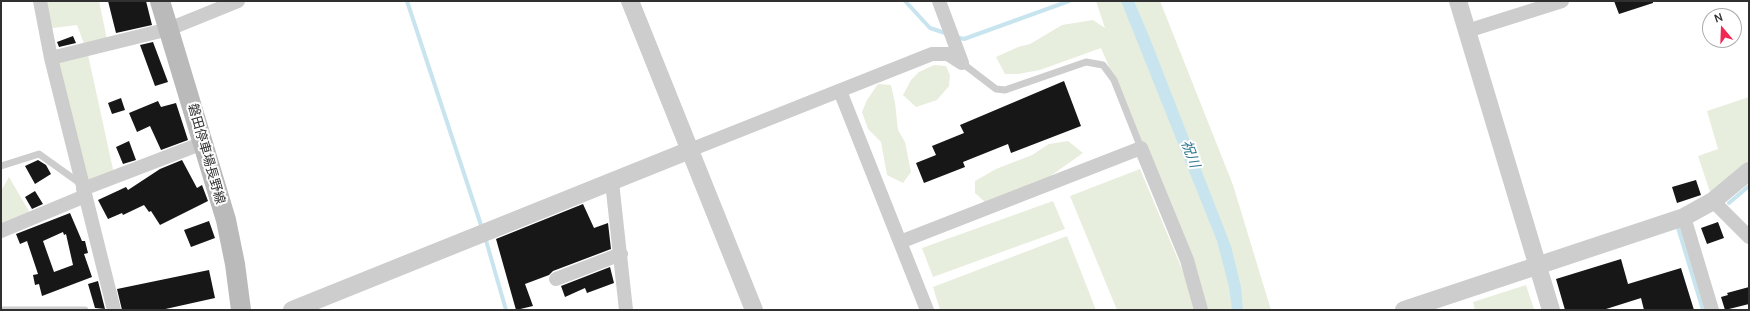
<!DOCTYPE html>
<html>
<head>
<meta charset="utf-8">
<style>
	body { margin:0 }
	#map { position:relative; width:1750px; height:311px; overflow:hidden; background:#fff; font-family:Manrope,sans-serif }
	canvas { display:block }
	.frame { position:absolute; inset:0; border:2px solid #303030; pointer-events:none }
	.north { position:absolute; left:1702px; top:8px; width:40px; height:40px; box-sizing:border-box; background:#fff; border:1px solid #acacac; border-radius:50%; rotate:341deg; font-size:11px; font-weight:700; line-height:16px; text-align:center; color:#303030 }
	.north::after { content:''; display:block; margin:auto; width:14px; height:18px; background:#f22752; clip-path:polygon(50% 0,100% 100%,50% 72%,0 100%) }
</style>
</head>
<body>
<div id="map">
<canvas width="1750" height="311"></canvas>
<div class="frame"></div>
<div class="north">N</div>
</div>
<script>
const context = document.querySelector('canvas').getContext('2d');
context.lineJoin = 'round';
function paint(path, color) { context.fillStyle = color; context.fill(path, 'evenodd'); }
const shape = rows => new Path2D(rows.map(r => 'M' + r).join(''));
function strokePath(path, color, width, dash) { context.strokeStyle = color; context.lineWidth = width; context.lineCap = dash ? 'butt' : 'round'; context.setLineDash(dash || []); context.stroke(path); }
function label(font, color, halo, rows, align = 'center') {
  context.font = font + ' Manrope,"Noto Sans JP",sans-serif'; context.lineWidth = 4; context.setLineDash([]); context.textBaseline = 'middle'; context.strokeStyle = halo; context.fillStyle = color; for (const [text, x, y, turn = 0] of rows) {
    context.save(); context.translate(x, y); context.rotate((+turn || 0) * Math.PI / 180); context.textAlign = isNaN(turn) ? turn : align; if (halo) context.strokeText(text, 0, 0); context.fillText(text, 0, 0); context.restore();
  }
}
paint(shape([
	[39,1,99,1,108,44,87,50,114,174,83,189,51,58,86,49,77,25,45,29],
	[1096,1,1160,1,1233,185,1271,310,1117,310,1070,196,1140,169,1195,300,1174,219,1101,48,1040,70,1018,74,1005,74,996,57,1018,47,1030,44,1062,25,1093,20,1105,28],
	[934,65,946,66,950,75,949,86,937,100,916,107,903,95,911,80,919,72],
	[878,84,891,85,895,103,898,130,905,142,911,172,903,183,887,175,881,142,868,129,862,112,867,100],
	[1749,97,1749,168,1713,201,1698,156,1718,149,1707,111],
	[1068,141,1083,153,1049,177,986,203,975,193,975,181,996,169,1032,155,1049,144],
	[9,177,33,218,1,231,1,191],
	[1053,201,1065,229,933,277,922,248],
	[1067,236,1096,310,940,310,933,287],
	[1526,285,1534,309,1475,310,1473,302]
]), '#e8eedd');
paint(shape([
	[1121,1,1134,1,1149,36,1231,246,1241,287,1243,310,1232,310,1229,287,1217,241]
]), '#c8e5ef');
strokePath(shape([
	[407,1,482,228],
	[905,1,930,28,948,34],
	[956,37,964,39,1069,1],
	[1729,203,1749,186],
	[1678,228,1703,310],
	[485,237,506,310]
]), '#c8e5ef', 4);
paint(shape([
	[108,1,146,1,152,25,116,33],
	[1614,1,1653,1,1653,3,1619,14],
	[73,36,76,43,59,47,57,42],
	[153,42,168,82,155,86,140,45],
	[1064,81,1081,126,1011,153,1008,144,963,162,965,167,924,183,916,163,936,155,932,146,964,133,960,125],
	[121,98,125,110,112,114,108,103],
	[158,101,161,107,176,103,188,140,161,150,150,126,137,132,129,113],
	[129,141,136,160,123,164,116,147],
	[38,160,46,165,51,174,35,184,25,166],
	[182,160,197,188,202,185,208,201,160,225,151,211,149,212,144,205,123,215,122,213,108,219,98,200,126,187,128,190,160,169],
	[1696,180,1701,195,1677,203,1672,187],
	[35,191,43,204,32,209,25,197],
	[583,204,594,228,608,223,611,249,553,271,549,275,525,284,533,306,516,310,496,239],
	[70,213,82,241,85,241,88,253,84,254,92,277,42,296,39,284,35,285,33,275,38,274,27,241,20,244,16,234],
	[63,232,64,235,66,234,73,265,54,272,43,241],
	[209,221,215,238,191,247,184,230],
	[1718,222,1724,238,1707,244,1701,228],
	[1621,259,1628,284,1681,268,1694,310,1644,310,1641,298,1603,310,1565,310,1556,279],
	[610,267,614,283,587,293,585,288,565,297,561,286],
	[209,270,215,298,161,310,122,310,117,289],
	[98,281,105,309,95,308,88,284],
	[1749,287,1749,304,1725,310,1721,297,1728,295,1727,293]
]), '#171717');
strokePath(shape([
	[962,63,996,89,1005,90,1086,62,1103,65,1114,80,1141,148],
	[1,166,39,154,81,184],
	[1,310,85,310]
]), '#cdcdcd', 7);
strokePath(shape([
	[40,1,51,58,114,310],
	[939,1,962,63],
	[1467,31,1562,1],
	[51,58,169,29,238,1],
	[840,91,927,310],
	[690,150,932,54,948,54,962,63],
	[612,182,626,310],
	[83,189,203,143],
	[1713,201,1749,237],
	[1684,217,1712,310],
	[1,231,85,196],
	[900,242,1141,148,1187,260,1201,310],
	[556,279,621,254]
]), '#cdcdcd', 14);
strokePath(shape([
	[630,1,754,310],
	[1458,1,1551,310],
	[292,310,690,150],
	[1404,310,1684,217,1713,201,1749,171]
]), '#cdcdcd', 18);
strokePath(shape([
	[160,1,226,220,235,264,241,310]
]), '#bababa', 20);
label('13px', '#303030', '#fff', [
	["磐田停車場長野線",206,154,74]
]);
label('italic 14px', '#357a91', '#fff', [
	["祝川",1190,154,69]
]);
</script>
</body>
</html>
